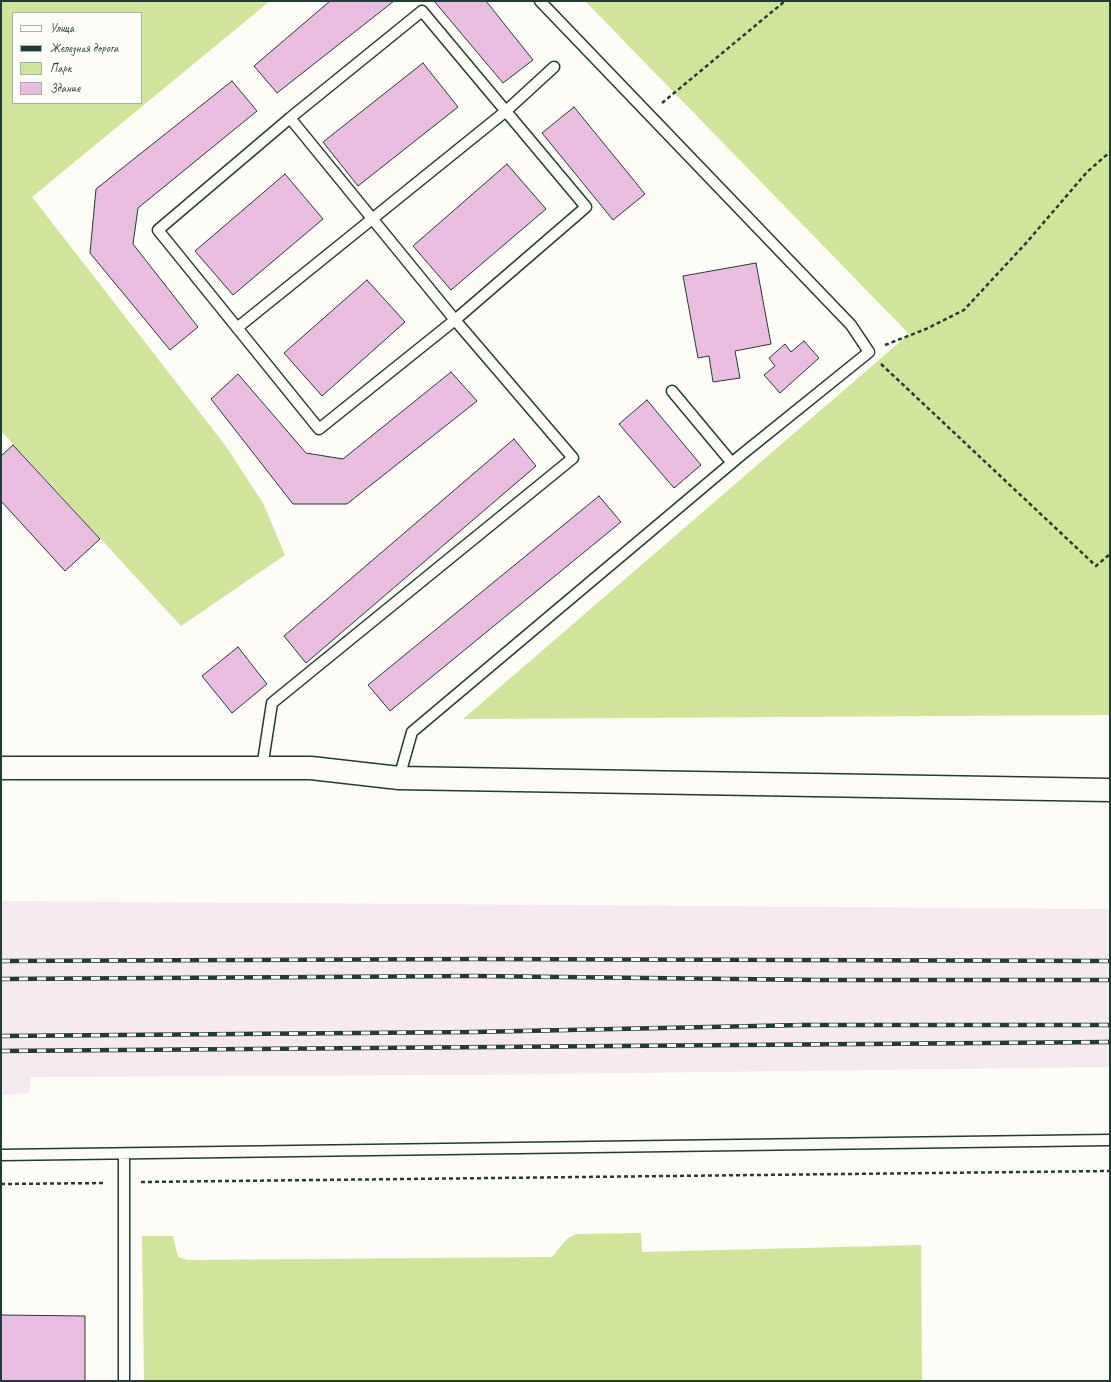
<!DOCTYPE html>
<html>
<head>
<meta charset="utf-8">
<style>
	body { margin:0 }
	#map { position:relative; width:1111px; height:1382px; overflow:hidden; background:#fdfcf7; font-family:Caveat,sans-serif }
	canvas { display:block }
	.frame { position:absolute; inset:0; border:2px solid #1f3d34; pointer-events:none }
	.legend { position:absolute; left:12px; top:12px; width:130px; height:92px; box-sizing:border-box; background:#fdfcf7; border:1px solid #a4b0a9; margin:0; padding:5px 7px; list-style:none; font-size:12px; color:#1f3d34 }
	.legend li { display:flex; align-items:center; gap:8px; height:20px }
	.legend b { width:20px; border:1px solid #a4b0a9 }
</style>
</head>
<body>
<div id="map">
<canvas width="1111" height="1382"></canvas>
<div class="frame"></div>
<ul class="legend">
<li><b style="height:5px;background:#fdfcf7"></b>Улица</li>
<li><b style="height:5px;background:#1f3d34"></b>Железная дорога</li>
<li><b style="height:11px;background:#d1e59a"></b>Парк</li>
<li><b style="height:11px;background:#eabce0"></b>Здание</li>
</ul>
</div>
<script>
const context = document.querySelector('canvas').getContext('2d');
context.lineJoin = 'round';
function paint(path, color) { context.fillStyle = color; context.fill(path, 'evenodd'); }
const shape = rows => new Path2D(rows.map(r => 'M' + r).join(''));
function strokePath(path, color, width, dash) { context.strokeStyle = color; context.lineWidth = width; context.lineCap = dash ? 'butt' : 'round'; context.setLineDash(dash || []); context.stroke(path); }
paint(shape([
	[1,901,1110,909,1110,1067,472,1075,31,1077,29,1093,1,1095]
]), '#f7e9f0');
paint(shape([
	[1,1,270,1,32,197,225,445,263,503,285,555,181,626,1,431],
	[13,13,141,13,141,103,13,103],
	[585,1,1110,1,1110,715,463,719,909,334],
	[641,1233,642,1252,921,1245,922,1381,144,1381,142,1236,173,1236,178,1257,188,1260,552,1257,567,1239,576,1234]
]), '#d1e59a');
const building = shape([
	[330,1,394,1,277,93,254,66,330,1],
	[433,1,486,1,533,60,503,83,434,1,433,1],
	[423,63,458,107,358,186,323,142,423,63],
	[232,81,257,111,138,208,133,244,198,327,170,350,90,253,96,189,232,81],
	[574,107,645,194,613,220,542,133,574,107],
	[507,164,546,209,451,290,413,246,507,164],
	[285,174,323,219,233,295,195,251,285,174],
	[756,263,771,344,735,351,740,378,713,382,709,356,698,358,683,276,756,263],
	[367,280,405,322,322,396,284,353,367,280],
	[804,341,819,358,780,393,764,375,775,366,769,358,785,344,791,352,804,341],
	[451,372,477,401,347,504,293,504,211,399,238,374,306,453,343,459,451,372],
	[647,400,701,465,674,488,619,424,647,400],
	[514,439,536,466,306,663,284,636,514,439],
	[13,445,100,539,65,571,1,501,1,456,13,445],
	[599,496,621,522,390,711,368,685,599,496],
	[238,647,267,684,232,713,202,676,238,647],
	[1,1315,85,1316,85,1381,1,1381,1,1315]
]);
paint(building, '#eabce0');
strokePath(building, '#1f3d34', 1);
const service = shape([
	[237,328,506,111,554,67],
	[672,391,732,463],
	[262,768,272,703,573,458,455,320,290,118,422,11,586,207,455,320,319,429,158,230,290,118],
	[399,778,412,732,740,456,869,352,851,325,540,1],
	[124,1154,124,1381],
	[1,1155,1110,1140]
]);
const tertiary = shape([
	[1,768,311,768,399,778,1110,790]
]);
strokePath(service, '#1f3d34', 13);
strokePath(tertiary, '#1f3d34', 25);
strokePath(shape([
	[662,103,785,1],
	[885,345,926,329,964,310,1027,242,1087,172,1110,152],
	[881,364,1096,566,1110,554],
	[141,1182,1110,1171],
	[1,1184,106,1183]
]), '#1f3d34', 2.5, [4, 3]);
strokePath(service, '#fdfcf7', 10);
strokePath(tertiary, '#fdfcf7', 22);
const rail = shape([
	[1,961,475,959,1110,961],
	[1,979,473,976,820,980,1110,980],
	[1,1036,474,1032,803,1025,1110,1025],
	[1,1051,1110,1042]
]);
strokePath(rail, '#1f3d34', 4.5);
strokePath(rail, '#fdfcf7', 3, [9]);
</script>
</body>
</html>
